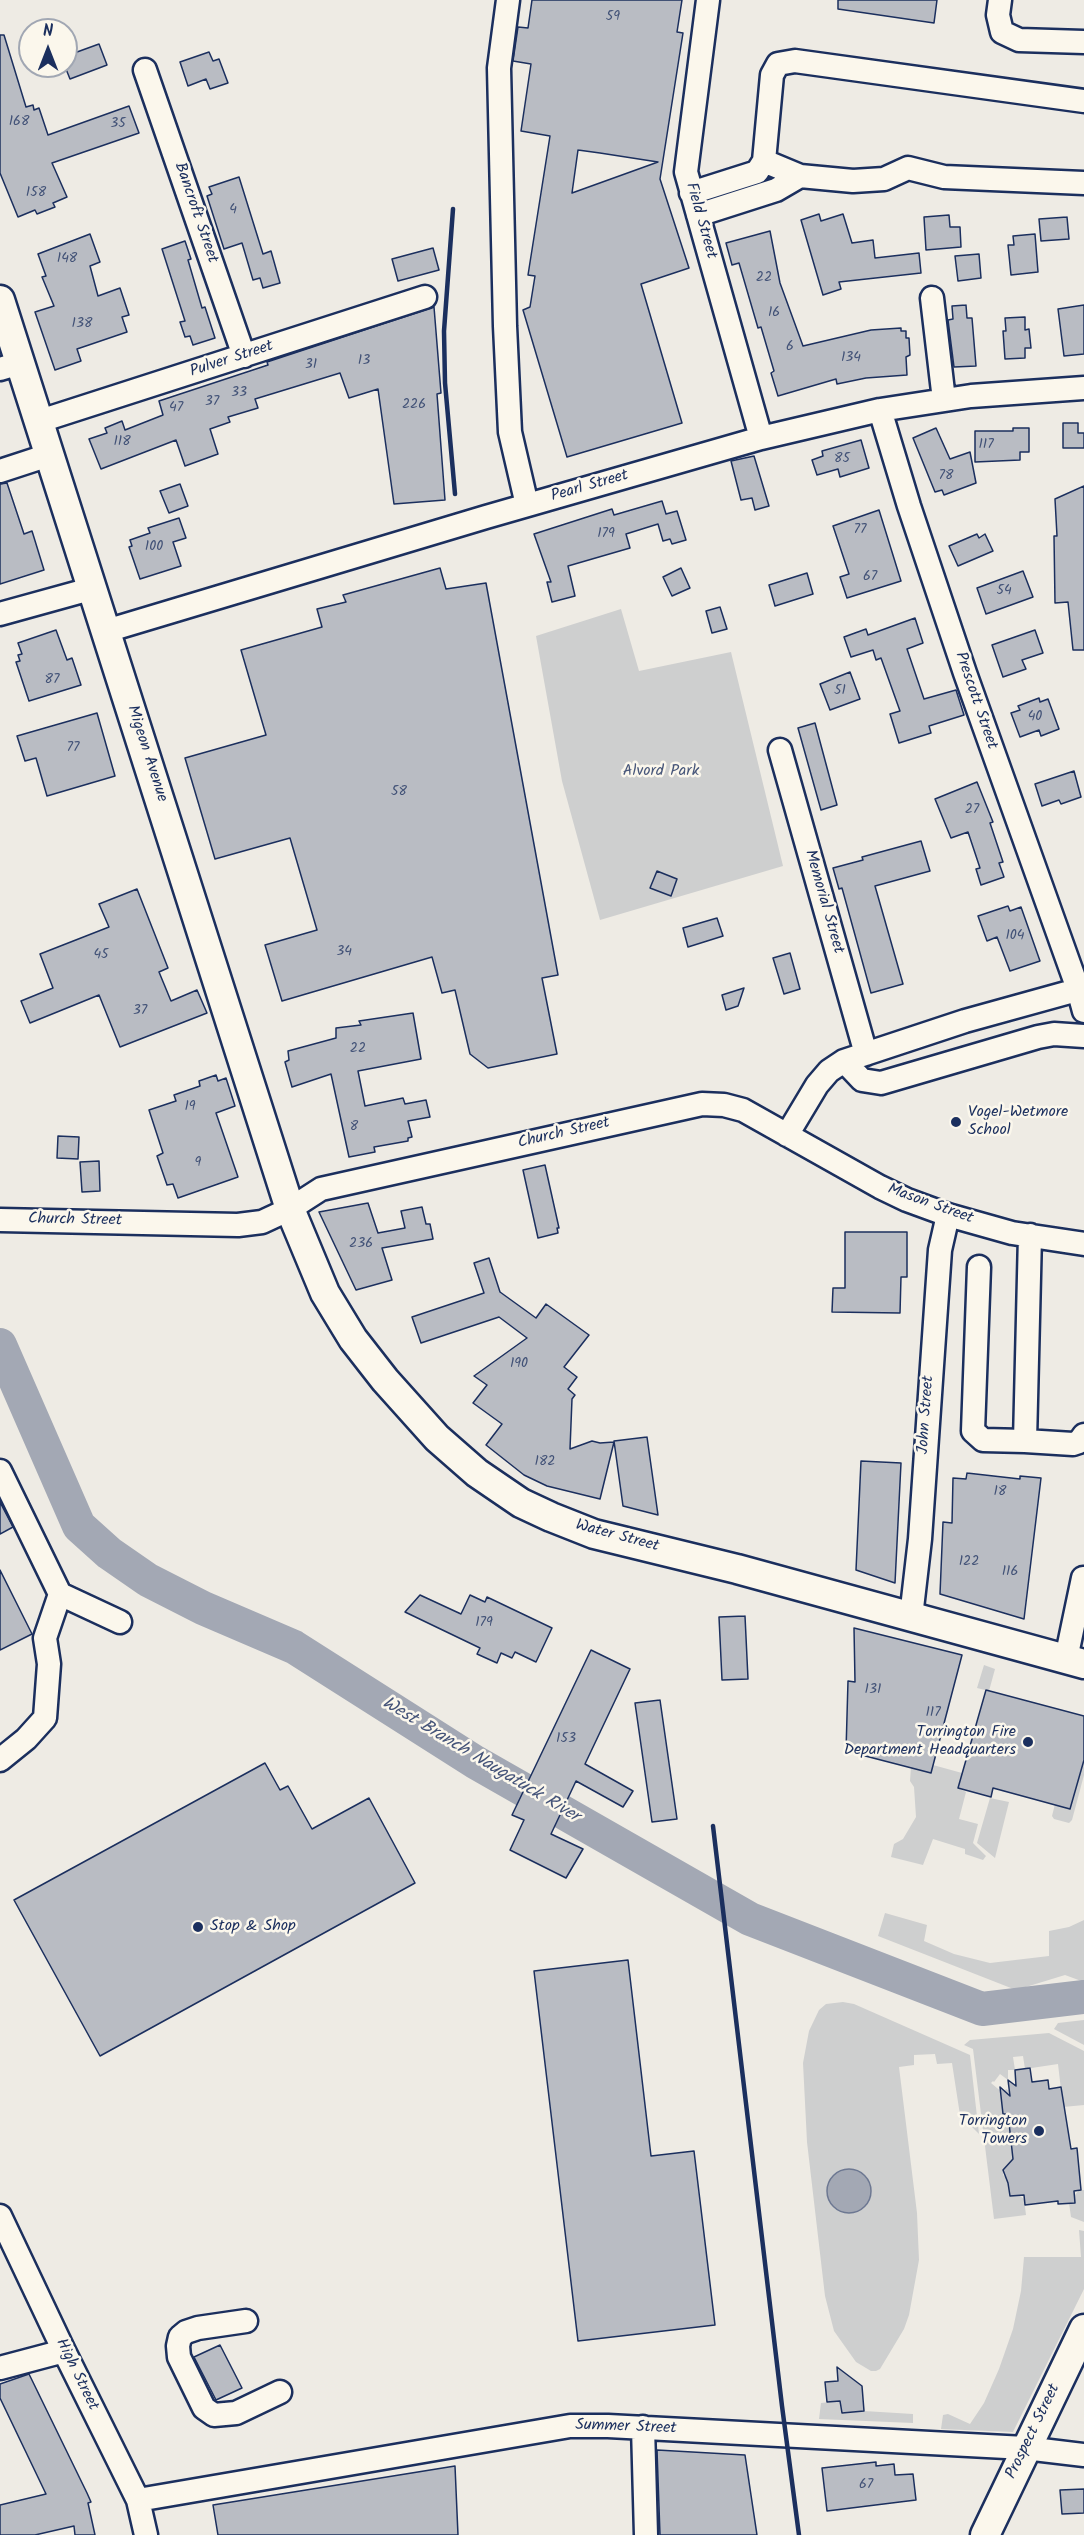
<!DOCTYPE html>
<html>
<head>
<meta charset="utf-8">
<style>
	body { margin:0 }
	#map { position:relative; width:1084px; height:2535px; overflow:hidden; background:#eeebe4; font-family:Kalam,sans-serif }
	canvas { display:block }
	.north { position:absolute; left:18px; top:18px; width:60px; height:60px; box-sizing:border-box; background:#fbf7ec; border:2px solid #a1a7b3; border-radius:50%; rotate:0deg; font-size:16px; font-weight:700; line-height:24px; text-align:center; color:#1b2f5e }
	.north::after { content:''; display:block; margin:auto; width:21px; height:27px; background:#1b2f5e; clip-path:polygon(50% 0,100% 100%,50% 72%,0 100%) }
</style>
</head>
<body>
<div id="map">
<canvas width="1084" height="2535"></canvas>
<div class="north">N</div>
</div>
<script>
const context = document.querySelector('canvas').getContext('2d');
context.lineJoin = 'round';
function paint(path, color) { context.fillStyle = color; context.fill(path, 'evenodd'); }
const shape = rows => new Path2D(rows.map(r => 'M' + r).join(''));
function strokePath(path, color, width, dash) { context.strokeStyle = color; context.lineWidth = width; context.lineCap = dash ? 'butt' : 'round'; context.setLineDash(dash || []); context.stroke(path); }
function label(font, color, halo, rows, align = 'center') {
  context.font = font + ' Kalam,sans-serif'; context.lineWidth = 5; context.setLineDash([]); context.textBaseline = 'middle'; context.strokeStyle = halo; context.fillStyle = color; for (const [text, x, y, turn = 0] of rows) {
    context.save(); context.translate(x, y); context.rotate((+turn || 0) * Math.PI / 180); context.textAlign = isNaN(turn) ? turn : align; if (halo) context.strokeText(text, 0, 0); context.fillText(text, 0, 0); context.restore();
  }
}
paint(shape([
	[621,609,639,671,731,652,783,866,600,920,562,781,536,636],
	[984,1665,995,1669,989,1691,977,1688],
	[1084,1760,1084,1775,1072,1820,1069,1823,1054,1819,1052,1816,1055,1804,1070,1808],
	[933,1765,962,1773,958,1788,966,1792,959,1819,978,1824,973,1843,986,1856,983,1860,965,1854,965,1849,933,1839,923,1865,891,1857,894,1844,903,1839,916,1817,914,1787,910,1781,911,1767,931,1773],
	[990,1798,1009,1802,995,1858,977,1843],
	[885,1913,927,1925,924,1941,954,1954,990,1963,1049,1956,1049,1931,1069,1927,1084,1920,1084,1982,1065,1975,1016,1990,878,1936],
	[843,2002,854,2004,970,2055,979,2134,960,2115,952,2063,937,2064,935,2054,914,2055,914,2065,899,2067,917,2213,919,2260,909,2315,904,2329,880,2369,876,2371,871,2371,856,2362,834,2331,825,2296,807,2142,803,2063,809,2031,819,2010,826,2004],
	[1084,2020,1084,2045,1054,2029,1058,2023],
	[1049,2033,1084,2051,1084,2105,1063,2107,1058,2064,1025,2069,1023,2056,1013,2057,1015,2070,1008,2070,1008,2080,1000,2074,994,2082,993,2081,991,2083,1003,2093,1006,2089,1012,2092,1003,2114,1011,2113,1019,2164,1007,2165,1003,2170,1003,2175,1008,2179,1010,2196,1019,2195,1024,2199,1026,2215,994,2219,973,2049,964,2045,970,2040],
	[1079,2190,1084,2190,1084,2222,1071,2217,1069,2203,1075,2203,1075,2195],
	[1079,2230,1084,2231,1084,2289,1013,2432,941,2429,943,2415,948,2414,970,2424,984,2403,999,2369,1013,2329,1021,2291,1024,2257,1081,2257],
	[840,2401,842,2413,864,2411,913,2414,913,2423,819,2419,821,2403]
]), '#cecfcf');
const water = shape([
	'827 2191a22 22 0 1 1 44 0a22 22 0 1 1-44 0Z'
]);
paint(water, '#a3a8b4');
strokePath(water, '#6d7892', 1.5);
strokePath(shape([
	[0,1345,79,1526,109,1553,148,1580,203,1608,294,1647,475,1762,750,1919,982,2009,1084,1997]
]), '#a3a8b4', 34);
const building = shape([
	[532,0,682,0,677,32,683,33,660,179,689,268,641,284,682,423,567,457,523,310,530,307,535,276,528,275,550,136,521,131,531,64,513,61,518,27,528,28,532,0],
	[578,150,600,153,658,162,572,193,578,150],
	[838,0,937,0,934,23,838,9,838,0],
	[0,35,4,35,26,107,33,105,34,110,39,108,48,135,129,106,139,133,52,163,67,197,53,203,55,207,37,214,35,210,18,217,0,173,0,35],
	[99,44,107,65,70,79,66,69,66,56,99,44],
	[209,52,213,61,219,59,228,83,210,89,206,79,188,86,180,62,209,52],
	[239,177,263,254,271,251,280,283,263,288,260,278,253,280,242,243,224,249,207,196,212,194,209,187,239,177],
	[819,214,821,221,843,214,852,243,873,240,875,258,919,253,921,273,839,282,841,289,823,295,801,220,819,214],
	[949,215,950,227,960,227,961,247,926,250,924,217,949,215],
	[1067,217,1069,239,1041,241,1039,219,1067,217],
	[770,231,780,283,803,346,871,330,901,328,901,331,906,331,906,338,909,338,910,355,906,357,907,375,866,378,837,384,836,379,778,396,771,373,774,371,761,327,758,328,739,263,732,265,726,243,770,231],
	[90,234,100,262,90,266,98,296,120,288,129,315,122,317,127,332,77,349,81,361,55,370,35,312,54,306,42,277,46,276,38,254,90,234],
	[1035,234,1038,272,1011,275,1008,245,1014,245,1013,236,1035,234],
	[185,241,191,259,188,260,202,308,205,307,215,338,193,345,190,336,185,337,180,322,185,321,162,249,185,241],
	[433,248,439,270,398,281,392,259,433,248],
	[979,254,981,278,958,281,955,256,979,254],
	[966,305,967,318,972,318,976,366,954,367,948,320,953,319,952,306,966,305],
	[1084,305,1084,354,1064,356,1058,309,1084,305],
	[434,307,441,393,437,394,445,500,394,504,378,389,349,398,340,373,255,399,258,408,228,417,230,422,210,429,218,454,185,466,176,440,101,469,89,439,107,433,105,428,122,421,125,430,163,415,159,401,268,365,267,362,434,307],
	[1025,317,1025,330,1029,329,1031,348,1025,348,1025,358,1005,359,1003,331,1006,331,1005,318,1025,317],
	[1063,423,1078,423,1078,433,1084,433,1084,448,1063,448,1063,423],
	[936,428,950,459,970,452,976,483,944,495,942,490,935,492,913,438,936,428],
	[1013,428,1029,428,1029,452,1020,452,1020,460,975,462,975,431,1013,431,1013,428],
	[861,440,869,468,840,477,838,469,817,475,812,460,823,456,822,451,861,440],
	[754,456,769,506,755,510,752,498,741,500,731,461,754,456],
	[7,483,24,534,32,531,44,570,0,584,0,484,7,483],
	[180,484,188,506,169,513,160,491,180,484],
	[1084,486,1084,650,1073,650,1068,602,1055,603,1054,536,1057,536,1055,499,1084,486],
	[662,501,666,514,677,511,686,540,672,544,670,539,663,541,658,524,626,534,630,548,568,566,575,596,552,602,547,582,551,582,534,534,612,509,614,515,662,501],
	[879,510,901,581,847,598,840,577,849,574,833,526,879,510],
	[179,518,186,538,173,542,181,566,140,579,129,547,132,546,130,540,150,533,148,528,179,518],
	[977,534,979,538,985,534,993,551,958,566,949,546,977,534],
	[440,568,446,589,486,583,558,975,542,978,557,1054,488,1068,470,1054,455,990,442,993,432,957,282,1001,265,945,317,930,290,838,215,859,185,758,266,735,241,650,322,627,317,609,346,602,343,595,440,568],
	[681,568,690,588,672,596,663,577,681,568],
	[1023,571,1033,597,986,614,977,588,1023,571],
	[807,573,813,594,775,606,769,585,807,573],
	[720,607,727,629,712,633,706,611,720,607],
	[915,618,923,643,907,649,924,699,956,690,964,715,929,726,931,733,899,743,890,714,900,711,881,658,876,660,873,650,851,657,844,637,866,629,868,635,915,618],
	[56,630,67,660,72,658,81,685,29,701,16,662,20,661,18,655,22,654,18,643,56,630],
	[1035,630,1043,653,1022,660,1026,669,1003,677,992,645,1035,630],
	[850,672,860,699,830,710,820,684,850,672],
	[1039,698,1040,702,1048,699,1059,729,1041,736,1039,730,1020,737,1011,713,1020,710,1018,706,1039,698],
	[97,713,115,776,47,796,36,758,25,761,17,736,97,713],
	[815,723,837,805,821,810,798,728,815,723],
	[1074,771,1081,797,1061,804,1059,800,1042,806,1035,784,1074,771],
	[977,782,993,822,990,823,1003,862,999,863,1004,877,981,885,976,869,980,868,968,832,951,838,935,799,977,782],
	[921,841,930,871,875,886,903,984,871,993,842,888,839,889,833,868,863,860,862,857,921,841],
	[657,871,677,879,671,896,650,888,657,871],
	[137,889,168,968,159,972,171,1001,197,990,207,1013,120,1047,99,995,30,1023,21,1001,53,988,40,954,109,927,99,904,137,889],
	[1008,906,1010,911,1021,907,1040,961,1010,971,997,937,987,941,978,916,1008,906],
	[717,918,723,936,688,947,683,928,717,918],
	[790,953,800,989,784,994,773,958,790,953],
	[744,988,738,1006,726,1010,722,995,744,988],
	[413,1013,421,1059,358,1071,365,1106,403,1098,405,1104,426,1100,430,1117,408,1121,412,1137,408,1138,408,1141,374,1147,375,1152,349,1157,331,1074,292,1087,285,1062,289,1060,288,1051,336,1038,336,1028,361,1025,359,1021,413,1013],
	[216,1075,218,1081,226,1078,235,1106,216,1113,238,1177,178,1198,173,1184,167,1185,157,1156,163,1153,149,1110,176,1101,174,1095,200,1086,199,1081,216,1075],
	[58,1136,79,1137,78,1159,57,1158,58,1136],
	[99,1161,100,1191,82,1192,80,1162,99,1161],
	[545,1165,559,1228,557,1228,558,1233,538,1238,523,1170,545,1165],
	[368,1203,378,1233,405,1228,401,1211,422,1207,426,1224,430,1224,433,1239,382,1248,392,1280,356,1290,319,1212,368,1203],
	[845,1232,907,1232,907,1277,901,1277,900,1313,832,1312,833,1288,845,1288,845,1232],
	[489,1258,500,1292,536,1318,546,1304,589,1335,564,1367,577,1377,568,1389,575,1395,572,1399,570,1449,592,1441,600,1443,614,1442,600,1499,547,1486,524,1475,486,1445,502,1424,473,1403,487,1385,474,1376,527,1338,499,1317,421,1343,412,1317,484,1293,474,1263,489,1258],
	[647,1437,658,1515,623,1506,614,1441,647,1437],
	[861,1461,901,1463,895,1583,856,1570,861,1461],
	[967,1473,1020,1479,1020,1476,1041,1478,1024,1619,940,1594,943,1522,952,1523,953,1478,966,1479,967,1473],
	[0,1502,13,1527,0,1534,0,1502],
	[0,1570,32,1634,0,1650,0,1570],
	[420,1595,461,1614,470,1595,485,1602,487,1597,552,1628,536,1662,515,1652,512,1658,501,1653,497,1663,477,1654,480,1648,405,1612,420,1595],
	[745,1616,748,1679,722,1680,719,1617,745,1616],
	[854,1628,962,1655,931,1773,846,1751,848,1681,855,1682,854,1628],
	[591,1650,630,1669,585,1764,633,1791,623,1807,576,1781,551,1834,583,1849,566,1878,510,1850,524,1820,512,1815,591,1650],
	[986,1690,1084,1716,1084,1760,1070,1809,993,1788,991,1797,958,1788,986,1690],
	[660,1700,677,1819,652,1822,635,1703,660,1700],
	[265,1763,280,1790,288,1786,312,1829,369,1798,415,1883,100,2056,14,1900,265,1763],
	[628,1960,651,2156,694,2151,715,2325,578,2341,534,1971,628,1960],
	[1030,2068,1032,2082,1048,2080,1049,2089,1061,2087,1071,2149,1077,2148,1081,2190,1074,2191,1075,2203,1058,2204,1058,2201,1025,2205,1024,2195,1010,2196,1008,2183,1003,2170,1013,2159,1008,2114,1003,2114,1000,2087,1010,2096,1008,2080,1016,2086,1015,2070,1030,2068],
	[220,2345,242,2388,216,2400,194,2357,220,2345],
	[837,2367,862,2386,864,2411,842,2413,840,2401,827,2402,825,2382,838,2381,837,2367],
	[29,2374,87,2493,91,2502,88,2503,95,2535,75,2535,74,2526,35,2535,0,2535,0,2505,46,2494,0,2398,0,2384,29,2374],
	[657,2450,745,2455,757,2535,660,2535,657,2450],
	[876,2462,876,2466,894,2464,895,2475,913,2474,916,2500,827,2511,822,2468,876,2462],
	[455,2466,458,2535,218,2535,213,2505,455,2466],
	[1084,2489,1084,2513,1062,2514,1060,2490,1084,2489]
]);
paint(building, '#b9bcc3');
strokePath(building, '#1b2f5e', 1.5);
const minor = shape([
	[508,0,499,68,505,326,510,432,527,505],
	[708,0,686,172,761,438],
	[1000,0,998,15,1002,32,1019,40,1084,42],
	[145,70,244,356],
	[764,161,800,176,853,181,884,179,908,168,944,177,1084,183],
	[691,193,757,172,764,161,772,75,778,64,795,61,1084,101],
	[698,215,776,190,800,176],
	[932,298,944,400],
	[0,369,20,363],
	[880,410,909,506,965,673,1078,989,1084,1011],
	[40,421,425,297],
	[0,471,49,455],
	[0,614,94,588],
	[106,631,486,517,761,438,880,410,971,396,1084,388],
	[780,750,866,1054],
	[844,1061,862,1080,881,1083,1038,1037,1054,1034,1084,1036],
	[787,1135,817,1085,829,1071,844,1061,965,1021,1084,988],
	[0,1220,238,1225,262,1222,290,1209,321,1189,702,1104,724,1105,743,1110,880,1187,907,1200,948,1215,1012,1233,1084,1244],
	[1030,1235,1025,1441,1073,1444,1079,1442,1084,1435],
	[979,1267,973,1431,983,1440,1025,1441],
	[0,1471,60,1594,120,1622],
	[911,1617,920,1539,940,1250,948,1215],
	[1066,1659,1083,1578],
	[0,1760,26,1739,45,1718,49,1664,45,1638,60,1594],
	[0,2216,64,2351,138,2500,146,2535],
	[246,2321,198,2328,186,2332,180,2337,178,2346,179,2357,204,2408,214,2415,236,2413,280,2392],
	[0,2368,64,2351],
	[643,2427,646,2535],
	[138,2500,570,2426,608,2426,1025,2448,1084,2455]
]);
const major = shape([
	[0,300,290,1209,325,1293,353,1339,385,1380,437,1438,477,1473,521,1503,551,1517,594,1534,737,1569,1084,1664],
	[985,2535,1084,2329]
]);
strokePath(minor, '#1b2f5e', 27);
strokePath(major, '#1b2f5e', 33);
strokePath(minor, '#fbf7ec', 22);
strokePath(major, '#fbf7ec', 28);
strokePath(shape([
	[453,209,444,331,445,383,455,494],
	[713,1826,782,2406,799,2535]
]), '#1b2f5e', 4.5);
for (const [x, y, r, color] of [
	[956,1122,6,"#1b2f5e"],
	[1028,1742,6,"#1b2f5e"],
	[198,1927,6,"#1b2f5e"],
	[1039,2131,6,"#1b2f5e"]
]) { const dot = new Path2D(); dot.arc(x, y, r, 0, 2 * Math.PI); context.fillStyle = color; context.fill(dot); strokePath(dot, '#fbf7ec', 2); }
label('14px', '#425277', null, [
	["59",613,18],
	["168",19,123],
	["35",118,125],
	["158",36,194],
	["4",233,211],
	["148",67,260],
	["22",764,279],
	["16",774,314],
	["138",82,325],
	["6",790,348],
	["134",851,359],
	["13",364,362],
	["31",311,366],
	["33",239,394],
	["37",212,403],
	["226",414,406],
	["47",176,409],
	["118",122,443],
	["117",986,446],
	["85",842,460],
	["78",946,477],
	["77",860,531],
	["179",606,535],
	["100",154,548],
	["67",870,578],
	["54",1004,592],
	["87",52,681],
	["51",840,692],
	["40",1035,718],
	["77",73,749],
	["58",399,793],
	["27",972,811],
	["104",1015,937],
	["34",344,953],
	["45",101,956],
	["37",140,1012],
	["22",358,1050],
	["19",190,1108],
	["8",354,1128],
	["9",198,1164],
	["236",361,1245],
	["190",519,1365],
	["182",545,1463],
	["18",1000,1493],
	["122",969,1563],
	["116",1010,1573],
	["179",484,1624],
	["131",873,1691],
	["117",933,1714],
	["153",566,1740],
	["67",866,2486]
]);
label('16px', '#1b2f5e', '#fbf7ec', [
	["Bancroft Street",195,213,71],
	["Field Street",700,221,74],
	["Pulver Street",232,360,-18],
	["Pearl Street",590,487,-16],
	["Prescott Street",975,701,71],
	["Migeon Avenue",146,754,72],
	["Memorial Street",823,902,74],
	["Church Street",564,1134,-13],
	["Mason Street",930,1205,20],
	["Church Street",75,1221,1],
	["John Street",927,1415,-86],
	["Water Street",617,1537,15],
	["High Street",76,2375,64],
	["Summer Street",626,2428,2],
	["Prospect Street",1034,2432,-64]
]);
label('16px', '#48577a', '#fbf7ec', [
	["Alvord Park",661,772]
]);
label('16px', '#1b2f5e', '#fbf7ec', [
	["Vogel-Wetmore",968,1113],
	["School",968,1131],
	["Torrington Fire",1016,1733,"right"],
	["Department Headquarters",1016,1751,"right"],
	["Stop & Shop",210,1927],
	["Torrington",1027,2122,"right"],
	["Towers",1027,2140,"right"]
], 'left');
label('italic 18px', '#445378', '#fbf7ec', [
	["West Branch Naugatuck River",480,1761,31]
]);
</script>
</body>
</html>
